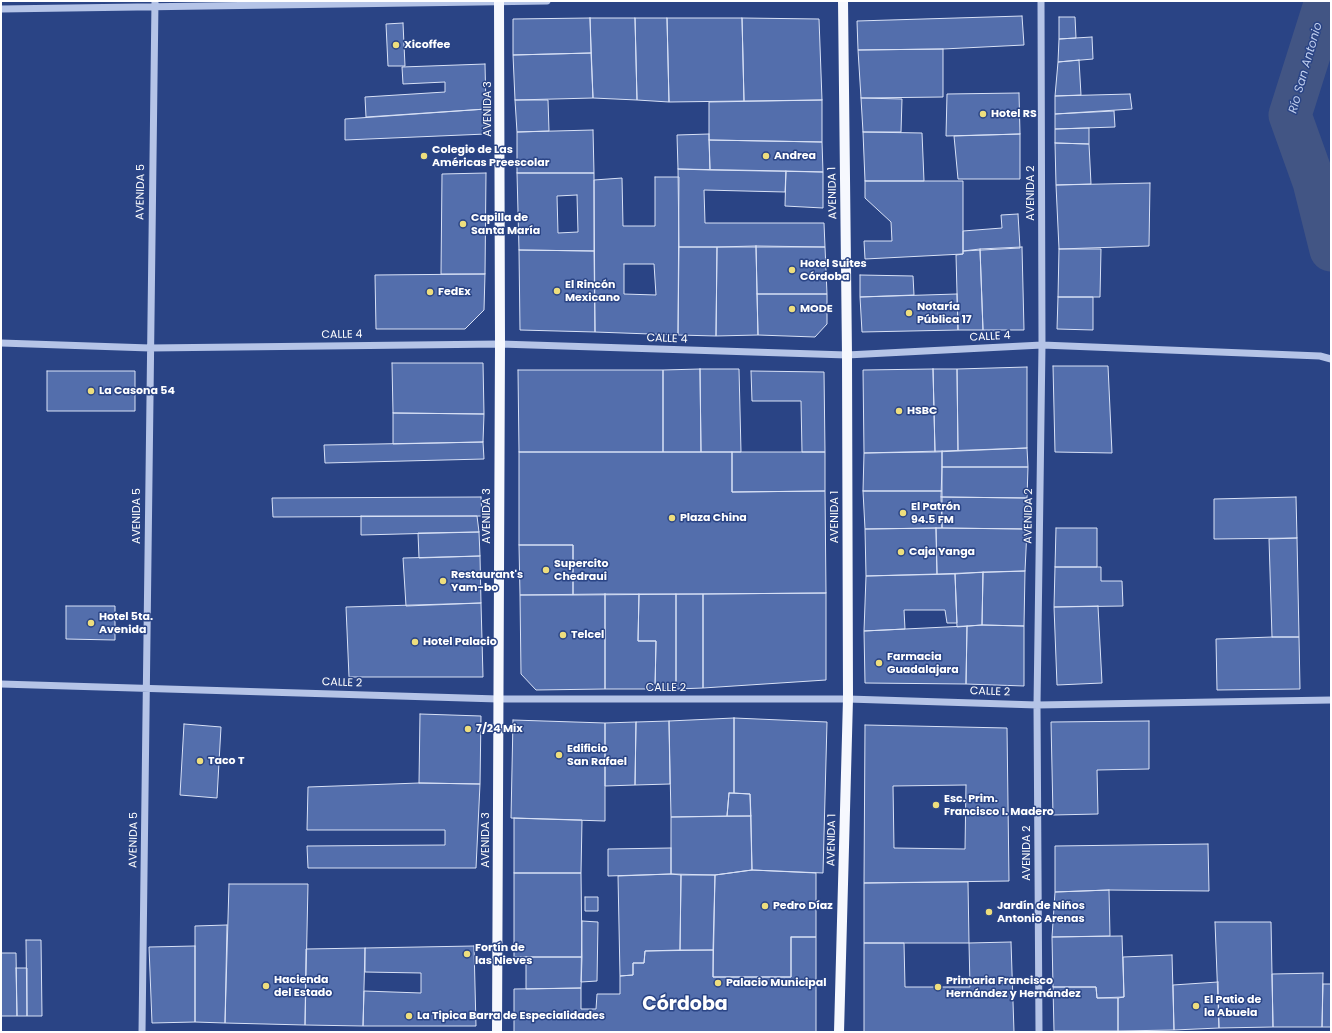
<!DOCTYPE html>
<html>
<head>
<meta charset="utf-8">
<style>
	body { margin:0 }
	#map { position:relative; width:1332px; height:1033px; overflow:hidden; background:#2a4485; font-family:Poppins,sans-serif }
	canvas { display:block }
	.frame { position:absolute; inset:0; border:2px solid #fff; pointer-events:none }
</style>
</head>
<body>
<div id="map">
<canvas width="1332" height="1033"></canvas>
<div class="frame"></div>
</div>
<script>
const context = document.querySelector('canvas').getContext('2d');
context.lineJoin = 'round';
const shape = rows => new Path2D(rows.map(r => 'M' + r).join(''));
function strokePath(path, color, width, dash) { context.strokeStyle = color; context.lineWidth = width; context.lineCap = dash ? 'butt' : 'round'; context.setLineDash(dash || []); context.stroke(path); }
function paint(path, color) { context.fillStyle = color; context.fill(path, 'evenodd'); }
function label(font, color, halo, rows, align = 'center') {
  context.font = font + ' Poppins,sans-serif'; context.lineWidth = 3; context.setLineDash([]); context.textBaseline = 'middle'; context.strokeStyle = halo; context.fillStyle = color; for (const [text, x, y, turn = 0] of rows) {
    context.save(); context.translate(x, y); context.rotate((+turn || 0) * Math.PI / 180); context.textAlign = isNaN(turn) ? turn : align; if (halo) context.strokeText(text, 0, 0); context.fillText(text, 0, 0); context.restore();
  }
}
strokePath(shape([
	[1326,1,1290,115,1314,182,1331,250]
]), '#425584', 43);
const building = shape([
	[1022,16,1024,45,943,49,858,50,857,21,1022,16],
	[1059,17,1075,17,1076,38,1059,39,1059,17],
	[590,18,591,53,513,55,513,19,590,18],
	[590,18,635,18,637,100,593,98,590,18],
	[635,18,667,18,669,102,637,100,635,18],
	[667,18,742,18,744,101,669,102,667,18],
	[742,18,819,19,822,100,744,101,742,18],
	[403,23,405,66,388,66,386,24,403,23],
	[1092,37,1093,59,1058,62,1059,39,1092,37],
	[943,49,943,97,861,98,858,50,943,49],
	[591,53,593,98,515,100,513,55,591,53],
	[1079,60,1081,95,1055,96,1058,62,1079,60],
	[485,64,486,109,366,117,365,97,445,92,445,82,403,84,402,67,485,64],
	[1019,93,1020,134,946,136,947,94,1019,93],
	[1130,94,1132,109,1055,114,1055,96,1130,94],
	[861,98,902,99,901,132,863,132,861,98],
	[515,100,548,100,549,131,517,132,515,100],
	[822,100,822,142,709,140,709,102,822,100],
	[486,109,486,134,345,140,345,119,486,109],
	[1114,111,1115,127,1055,129,1055,114,1114,111],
	[1089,128,1089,144,1055,143,1055,129,1089,128],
	[593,130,594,173,517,173,517,132,593,130],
	[863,132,922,133,924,181,865,181,863,132],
	[709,134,710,170,678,169,677,135,709,134],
	[1020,134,1020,179,958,179,954,136,1020,134],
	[709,140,822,142,823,172,710,170,709,140],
	[1055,143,1089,144,1091,184,1056,185,1055,143],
	[678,169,786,171,785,192,704,190,705,223,824,223,825,247,679,247,678,169],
	[786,171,823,172,823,208,785,206,786,171],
	[486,173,485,274,441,274,442,174,486,173],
	[517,173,594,173,594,251,519,250,517,173],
	[577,195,578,232,558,233,557,196,577,195],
	[655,177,679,177,678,335,595,332,594,180,622,178,623,226,655,226,655,177],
	[624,264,654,264,656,295,624,294,624,264],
	[865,181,963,181,963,254,865,259,864,241,892,241,891,222,865,198,865,181],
	[1150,183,1149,246,1059,249,1056,185,1150,183],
	[1018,214,1020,248,963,251,963,231,1002,228,1001,215,1018,214],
	[756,246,825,247,827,294,757,294,756,246],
	[756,246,758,335,716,336,717,247,756,246],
	[679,247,717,247,716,336,678,335,679,247],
	[1022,247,1024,330,983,330,980,249,1022,247],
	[980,249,983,330,958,330,956,255,963,254,963,251,980,249],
	[1059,249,1101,249,1100,297,1058,297,1059,249],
	[519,250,594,251,595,332,520,330,519,250],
	[485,274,484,310,465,329,376,329,375,275,485,274],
	[860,275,913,276,914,295,860,297,860,275],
	[757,294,827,294,827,324,815,337,758,335,757,294],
	[957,294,958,330,862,332,860,297,957,294],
	[1058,297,1093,297,1093,330,1057,329,1058,297],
	[392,363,483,363,484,414,393,413,392,363],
	[1053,366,1108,366,1112,453,1055,452,1053,366],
	[1027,367,1027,448,958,451,957,369,1027,367],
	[700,369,701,452,663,452,663,370,700,369],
	[700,369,739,369,741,452,701,452,700,369],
	[933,369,935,452,864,453,863,370,933,369],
	[933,369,957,369,958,451,935,452,933,369],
	[518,370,663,370,663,452,519,452,518,370],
	[47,371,135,371,135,411,47,411,47,371],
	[751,371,824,372,825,452,802,452,801,401,752,401,751,371],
	[393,413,484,414,483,442,393,444,393,413],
	[483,442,484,459,325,463,324,445,483,442],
	[1027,448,1028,467,942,467,942,451,1027,448],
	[942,451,942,491,863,491,864,453,942,451],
	[519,452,732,452,732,492,825,491,826,593,573,595,573,545,519,545,519,452],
	[732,452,825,452,825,491,732,492,732,452],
	[942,467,1028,467,1027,498,941,497,942,467],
	[863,491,942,491,942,528,865,529,863,491],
	[481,497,482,516,273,517,272,498,481,497],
	[941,497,1027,498,1027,529,942,528,941,497],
	[1296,497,1297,538,1214,539,1214,499,1296,497],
	[361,516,477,516,479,532,361,535,361,516],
	[936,528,937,574,866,576,865,529,936,528],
	[936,528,1027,529,1025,571,937,574,936,528],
	[1056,528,1097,528,1097,567,1055,567,1056,528],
	[479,532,480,556,419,558,418,533,479,532],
	[1297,538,1299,637,1272,637,1269,539,1297,538],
	[519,545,573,545,573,595,520,595,519,545],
	[480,556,481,603,406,606,403,558,480,556],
	[1055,567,1101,567,1101,581,1122,581,1123,606,1054,607,1055,567],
	[1025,571,1024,626,982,625,983,572,1025,571],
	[983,572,982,625,957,627,955,574,983,572],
	[955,574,957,623,947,623,945,610,904,610,905,629,864,631,866,576,955,574],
	[826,593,826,680,703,688,703,594,826,593],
	[605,594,605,689,536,690,521,674,520,595,605,594],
	[605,594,639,594,638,641,656,641,655,689,605,689,605,594],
	[639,594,676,594,676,689,655,689,656,641,638,641,639,594],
	[676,594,703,594,703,688,676,689,676,594],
	[481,603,483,677,349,677,346,607,481,603],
	[66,606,115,606,115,640,66,639,66,606],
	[1098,606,1102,683,1057,685,1054,607,1098,606],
	[982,625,1024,626,1024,686,966,684,967,626,982,625],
	[967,626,966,684,865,683,864,631,967,626],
	[1272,637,1299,637,1300,689,1217,690,1216,639,1272,637],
	[420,714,481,716,480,784,419,783,420,714],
	[734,718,827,722,823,873,752,870,750,794,734,793,734,718],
	[734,718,734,793,729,793,727,816,671,817,669,721,734,718],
	[513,720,605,723,605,821,511,818,513,720],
	[669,721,670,784,635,785,636,722,669,721],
	[1149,721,1149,769,1097,770,1098,814,1053,815,1051,722,1149,721],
	[636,722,635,785,605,786,605,723,636,722],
	[184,724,221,727,217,798,180,795,184,724],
	[865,725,1007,728,1009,881,864,883,865,725],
	[966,785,965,849,894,848,893,786,966,785],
	[419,783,480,784,476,868,308,868,307,846,445,845,445,830,307,830,308,787,419,783],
	[729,793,750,794,751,816,727,816,729,793],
	[751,816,752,870,715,875,671,874,671,817,751,816],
	[514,818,582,820,581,873,514,873,514,818],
	[1208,844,1209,891,1109,890,1055,892,1055,846,1208,844],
	[671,848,671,874,608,876,608,849,671,848],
	[752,870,816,873,816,937,791,937,791,977,713,977,715,875,752,870],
	[514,873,581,873,582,957,514,957,514,873],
	[671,874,681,875,680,950,645,951,644,963,633,963,633,975,620,976,618,876,671,874],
	[681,875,715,875,713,950,680,950,681,875],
	[968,882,969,943,864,943,864,883,968,882],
	[229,884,308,884,305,1025,225,1023,229,884],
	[1109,890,1110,936,1052,937,1055,892,1109,890],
	[585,897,598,897,598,911,585,911,585,897],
	[582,921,598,922,597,981,581,982,582,921],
	[1215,922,1271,922,1273,1027,1219,1028,1215,922],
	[227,925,225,1023,195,1022,195,926,227,925],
	[1122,936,1124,997,1097,998,1096,987,1053,987,1052,937,1122,936],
	[791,937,816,937,816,1032,514,1032,514,989,581,988,581,1009,596,1009,597,994,620,994,620,976,633,975,633,963,644,963,645,951,713,950,713,977,791,977,791,937],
	[26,940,41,940,42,1016,27,1016,26,940],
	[1011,942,1014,1032,864,1032,864,943,904,943,905,987,970,987,969,943,1011,942],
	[195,946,195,1022,152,1023,149,947,195,946],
	[474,946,476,1026,363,1026,364,991,421,993,421,973,365,972,365,948,474,946],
	[365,948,363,1026,305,1025,306,949,365,948],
	[1,953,16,953,17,1016,1,1016,1,953],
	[1172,955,1174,1030,1118,1031,1118,998,1124,997,1123,957,1172,955],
	[526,957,582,957,581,988,526,989,526,957],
	[16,968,27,968,27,1016,17,1016,16,968],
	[1323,973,1322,1027,1273,1027,1272,974,1323,973],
	[1218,982,1219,1028,1174,1030,1173,985,1218,982],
	[1323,984,1331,984,1331,1027,1322,1027,1323,984],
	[1053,987,1096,987,1097,998,1118,998,1118,1031,1054,1031,1053,987]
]);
paint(building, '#536eac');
strokePath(building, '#d8e1f6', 1);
strokePath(shape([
	[1,9,547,1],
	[1,343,150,348,500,344,847,355,1042,345,1320,356,1331,359],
	[1,684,498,699,848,699,1037,705,1331,700],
	[142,1032,155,1],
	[1039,1032,1037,705,1042,345,1041,1]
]), '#b5c4e7', 7);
strokePath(shape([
	[497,1032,500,344,499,1],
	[839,1032,848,699,847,355,843,1]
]), '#f6f8fe', 10);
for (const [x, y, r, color] of [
	[396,45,4,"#eede7d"],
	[983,114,4,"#eede7d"],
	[424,156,4,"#eede7d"],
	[766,156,4,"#eede7d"],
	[463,224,4,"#eede7d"],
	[792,270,4,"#eede7d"],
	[557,291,4,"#eede7d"],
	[430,292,4,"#eede7d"],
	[792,309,4,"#eede7d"],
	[909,313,4,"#eede7d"],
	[91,391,4,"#eede7d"],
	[899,411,4,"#eede7d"],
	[903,513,4,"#eede7d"],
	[672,518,4,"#eede7d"],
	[901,552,4,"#eede7d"],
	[546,570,4,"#eede7d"],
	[443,581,4,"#eede7d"],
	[91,623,4,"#eede7d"],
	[563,635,4,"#eede7d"],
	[415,642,4,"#eede7d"],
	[879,663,4,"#eede7d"],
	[468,729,4,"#eede7d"],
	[559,755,4,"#eede7d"],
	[200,761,4,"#eede7d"],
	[936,805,4,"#eede7d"],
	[765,906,4,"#eede7d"],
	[989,912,4,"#eede7d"],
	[467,954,4,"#eede7d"],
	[718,983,4,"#eede7d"],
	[266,986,4,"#eede7d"],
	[938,987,4,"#eede7d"],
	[1196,1006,4,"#eede7d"],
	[409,1016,4,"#eede7d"]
]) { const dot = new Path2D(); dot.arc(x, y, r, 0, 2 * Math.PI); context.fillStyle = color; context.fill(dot); strokePath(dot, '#2a4485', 1.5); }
label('bold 11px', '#fff', '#2a4485', [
	["Xicoffee",404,45],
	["Hotel RS",991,114],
	["Colegio de Las",432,150],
	["Américas Preescolar",432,163],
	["Andrea",774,156],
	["Capilla de",471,218],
	["Santa María",471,231],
	["Hotel Suites",800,264],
	["Córdoba",800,277],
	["El Rincón",565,285],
	["Mexicano",565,298],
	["FedEx",438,292],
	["Notaría",917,307],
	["Pública 17",917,320],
	["MODE",800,309],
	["La Casona 54",99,391],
	["HSBC",907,411],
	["El Patrón",911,507],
	["94.5 FM",911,520],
	["Plaza China",680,518],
	["Caja Yanga",909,552],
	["Supercito",554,564],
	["Chedraui",554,577],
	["Restaurant's",451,575],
	["Yam-bo",451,588],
	["Hotel 5ta.",99,617],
	["Avenida",99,630],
	["Telcel",571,635],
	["Hotel Palacio",423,642],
	["Farmacia",887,657],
	["Guadalajara",887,670],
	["7/24 Mix",476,729],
	["Edificio",567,749],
	["San Rafael",567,762],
	["Taco T",208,761],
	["Esc. Prim.",944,799],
	["Francisco I. Madero",944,812],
	["Pedro Díaz",773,906],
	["Jardín de Niños",997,906],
	["Antonio Arenas",997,919],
	["Fortín de",475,948],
	["las Nieves",475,961],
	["Hacienda",274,980],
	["del Estado",274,993],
	["Primaria Francisco",946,981],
	["Hernández y Hernández",946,994],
	["Palacio Municipal",726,983],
	["El Patio de",1204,1000],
	["la Abuela",1204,1013],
	["La Tipica Barra de Especialidades",417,1016]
], 'left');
label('11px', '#fff', '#2a4485', [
	["AVENIDA 3",488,109,-90],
	["AVENIDA 5",141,192,-89],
	["AVENIDA 1",833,193,-91],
	["AVENIDA 2",1031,193,-90],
	["CALLE 4",342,335,-1],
	["CALLE 4",990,337,-3],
	["CALLE 4",667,339,2],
	["AVENIDA 5",137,516,-90],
	["AVENIDA 3",487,516,-90],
	["AVENIDA 2",1029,516,-89],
	["AVENIDA 1",835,517,-90],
	["CALLE 2",342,683,2],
	["CALLE 2",666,688],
	["CALLE 2",990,692,2],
	["AVENIDA 5",134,840,-89],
	["AVENIDA 3",486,840,-90],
	["AVENIDA 1",832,840,-89],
	["AVENIDA 2",1027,853,-90]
]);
label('italic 12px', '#c1cfef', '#2a4485', [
	["Río San Antonio",1306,68,-74]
]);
label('bold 19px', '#fff', '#2a4485', [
	["Córdoba",685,1005]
]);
</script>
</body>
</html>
